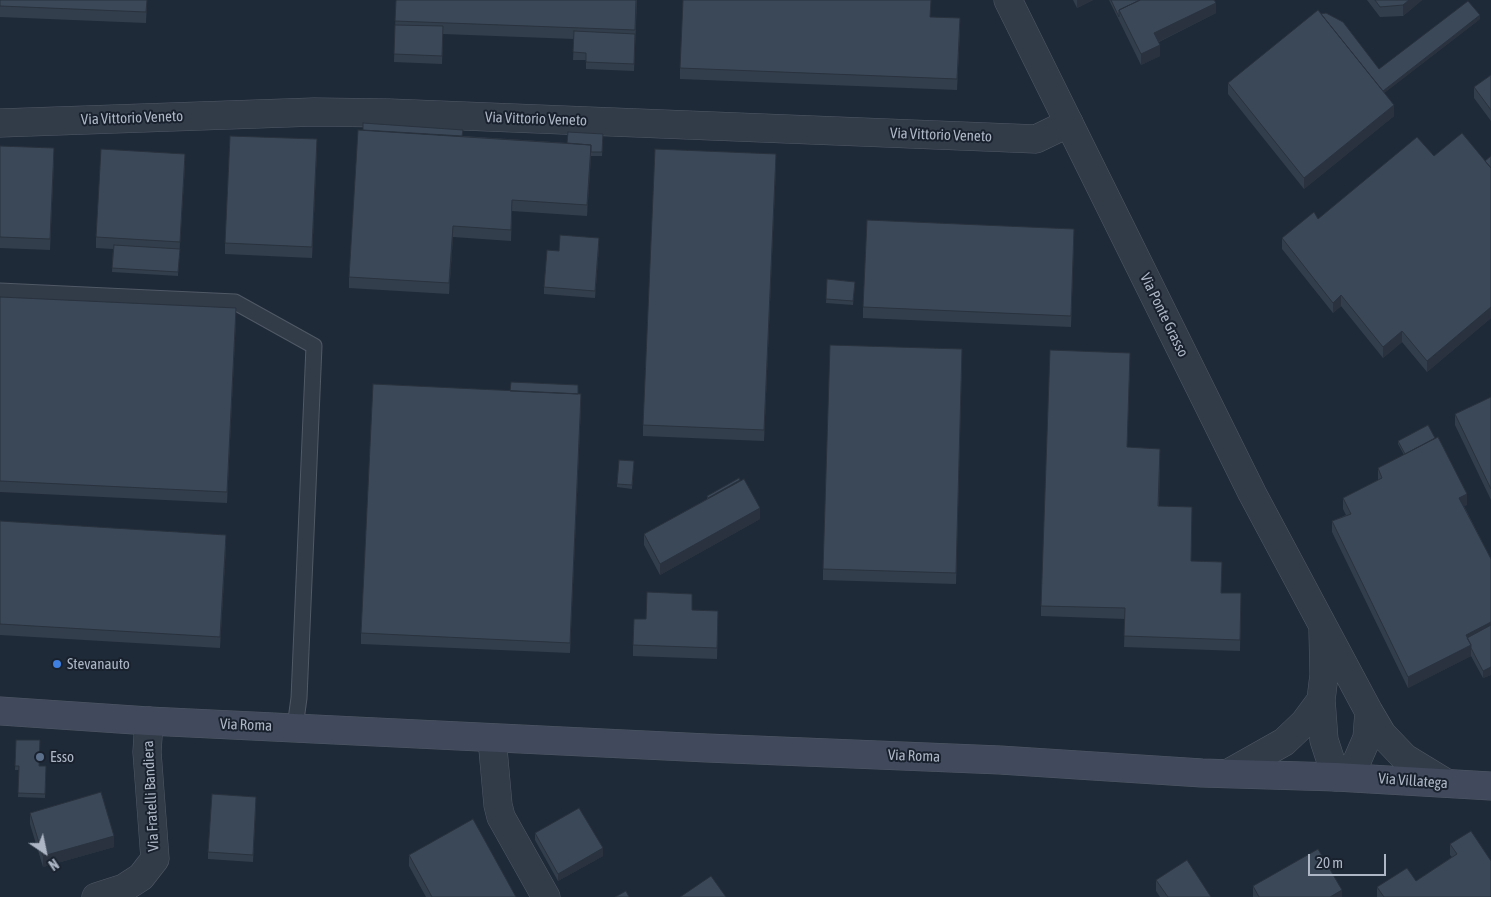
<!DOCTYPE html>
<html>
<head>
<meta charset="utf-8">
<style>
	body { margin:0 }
	#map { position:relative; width:1491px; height:897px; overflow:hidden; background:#1f2a38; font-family:"Asap Condensed",sans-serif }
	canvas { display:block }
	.north { position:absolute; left:20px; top:827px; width:50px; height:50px; -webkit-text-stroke:4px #18212d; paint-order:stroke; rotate:146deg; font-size:14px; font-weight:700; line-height:20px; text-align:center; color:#adb6c5 }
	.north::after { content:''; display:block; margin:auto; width:18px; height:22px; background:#adb6c5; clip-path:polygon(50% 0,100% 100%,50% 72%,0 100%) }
	.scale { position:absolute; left:1308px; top:854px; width:78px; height:22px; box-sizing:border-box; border:2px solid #adb6c5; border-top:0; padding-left:6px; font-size:15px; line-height:18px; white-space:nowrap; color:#adb6c5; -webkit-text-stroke:4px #18212d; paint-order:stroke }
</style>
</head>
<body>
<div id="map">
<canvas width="1491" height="897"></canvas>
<div class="north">N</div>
<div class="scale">20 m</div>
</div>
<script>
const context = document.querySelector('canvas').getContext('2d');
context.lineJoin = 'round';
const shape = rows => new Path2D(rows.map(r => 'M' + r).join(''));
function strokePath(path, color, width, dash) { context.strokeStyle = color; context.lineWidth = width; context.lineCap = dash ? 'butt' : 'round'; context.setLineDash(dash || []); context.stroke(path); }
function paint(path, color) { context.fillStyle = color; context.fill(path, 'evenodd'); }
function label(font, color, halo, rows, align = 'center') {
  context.font = font + ' "Asap Condensed",sans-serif'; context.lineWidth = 4; context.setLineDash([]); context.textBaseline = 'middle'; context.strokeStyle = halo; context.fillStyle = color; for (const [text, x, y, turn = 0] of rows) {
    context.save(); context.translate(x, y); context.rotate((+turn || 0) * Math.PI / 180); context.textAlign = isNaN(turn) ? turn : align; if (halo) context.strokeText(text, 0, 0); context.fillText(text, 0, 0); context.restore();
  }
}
const service = shape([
	[0,291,235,302,314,346,299,698,295,727]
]);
const minor = shape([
	[0,123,314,112,389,113,1036,139,1069,123],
	[492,738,498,805,501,817,546,897],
	[96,897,124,888,141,877,155,859,147,752,149,721]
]);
const tertiary = shape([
	[1008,0,1252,493,1369,712,1382,734,1405,758,1446,783],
	[1323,630,1324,675,1321,700,1324,740,1336,777],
	[1229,773,1284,742,1304,723,1321,700],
	[1345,777,1357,761,1367,738,1369,712]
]);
const secondary = shape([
	[0,711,149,721,707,748,1000,760,1202,773,1336,777,1491,786]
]);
strokePath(service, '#505966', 17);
strokePath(minor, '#505966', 29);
strokePath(tertiary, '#505966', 29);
strokePath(secondary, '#505966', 29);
strokePath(service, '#323b48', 15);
strokePath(minor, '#323b48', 28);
strokePath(tertiary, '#323b48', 28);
strokePath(secondary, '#404a5c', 28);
paint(shape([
	[0,0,147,0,146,23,0,17],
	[396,0,637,0,634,71,586,69,586,60,573,60,574,39,443,34,442,64,394,62],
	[931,0,930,17,960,29,957,90,680,79,680,68],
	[1073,0,1093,0,1077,8],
	[1109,0,1214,0,1216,13,1159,42,1160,56,1141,65],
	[1367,0,1422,0,1403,16,1380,17],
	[1321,14,1379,69,1480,19,1384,93,1394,116,1304,189,1228,94,1228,83],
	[1491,75,1491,121,1474,98,1474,87],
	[603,134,602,156,591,156,587,216,512,211,511,241,453,237,449,294,349,288,349,277,463,136,567,143],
	[0,146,54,159,50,250,0,248],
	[317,150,312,258,225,254,225,243],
	[1434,156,1485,161,1491,156,1491,318,1427,372,1402,342,1383,358,1341,306,1333,313,1282,249,1282,238,1318,219],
	[185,165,178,276,112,272,113,249,96,248,96,237],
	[776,165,764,441,643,436,643,425],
	[1074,240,1071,327,863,318,863,307],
	[599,246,595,298,544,294,544,287,559,251],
	[827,279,855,282,853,305,826,303],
	[0,297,236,318,227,503,0,492],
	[962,360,956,584,823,580,823,569],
	[1130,364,1127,447,1160,459,1159,506,1191,561,1222,593,1241,593,1240,651,1124,647,1125,619,1041,616,1041,606],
	[578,394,581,405,570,653,361,644,361,633],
	[1491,397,1491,500,1455,425,1455,414],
	[1398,441,1467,505,1464,506,1491,559,1491,675,1483,678,1471,656,1408,688,1332,532,1332,521,1346,515,1343,509,1343,498,1378,480,1378,468,1404,455,1398,444],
	[634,461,632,489,617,487,617,484],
	[707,496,760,519,660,575,644,545,644,534,707,499],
	[0,521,226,546,220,648,0,635],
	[692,610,718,622,717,659,633,656,633,645,646,619],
	[16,740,40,766,46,766,45,798,18,797,19,770,15,770],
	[256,804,253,862,208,859,208,852],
	[30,813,114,847,43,867,30,824],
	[535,833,603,856,558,881,535,840],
	[1450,844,1491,897,1377,897,1377,887,1416,881,1452,857,1450,855],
	[409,855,516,897,426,897,409,866],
	[1156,880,1211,897,1160,897,1156,891],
	[1253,886,1342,897,1253,897]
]), '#333e4c');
paint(shape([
	[1077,0,1093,0,1077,8],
	[1409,0,1422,0,1403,16,1403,5],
	[1216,3,1216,13,1154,44,1154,33],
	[1480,15,1480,19,1383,94,1383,91],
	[1160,45,1160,56,1141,65,1141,54],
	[1394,105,1394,116,1304,189,1304,178],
	[317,139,317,150,312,258,312,247],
	[591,145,591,155,587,216,587,205],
	[185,154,185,165,178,276,180,242],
	[776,154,776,165,764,441,764,430],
	[453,226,453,237,449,294,449,283],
	[1074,229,1074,240,1071,327,1071,316],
	[599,238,599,246,595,298,595,291],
	[1341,295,1341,306,1333,313,1333,303],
	[1491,307,1491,318,1427,372,1427,361],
	[236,308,236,318,227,503,227,492],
	[1402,331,1402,342,1383,358,1383,347],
	[581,394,581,405,570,653,570,643],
	[1467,494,1467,505,1459,508,1459,498],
	[760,508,760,519,660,575,660,564],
	[226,535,226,546,220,648,220,637],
	[1491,622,1491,633,1469,644,1466,635],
	[1471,645,1471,656,1408,688,1408,677],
	[1491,667,1491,675,1483,678,1483,671],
	[114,836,114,847,43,867,43,856],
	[603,848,603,856,558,881,558,874],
	[1342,890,1342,897,1330,897]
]), '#29323e');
const building = shape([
	[0,0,147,0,146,12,0,6,0,0],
	[396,0,636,0,635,30,395,21,396,0],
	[683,0,931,0,930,17,960,18,957,79,680,68,683,0],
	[1111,0,1140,0,1119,10,1119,17,1111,0],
	[1140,0,1214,0,1216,3,1154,33,1160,45,1141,54,1119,10,1140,0],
	[1375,0,1409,0,1403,5,1380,7,1375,0],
	[1468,1,1480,15,1383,91,1321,14,1326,13,1343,22,1379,69,1468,1],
	[1318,10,1394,105,1304,178,1228,83,1318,10],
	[395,25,443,26,442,56,394,54,395,25],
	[574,31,635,34,634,64,586,62,586,53,573,52,574,31],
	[1491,75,1491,110,1474,87,1491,75],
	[363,123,463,130,462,136,363,130,363,123],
	[358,130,591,145,587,205,512,200,511,230,453,226,449,283,349,277,358,130],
	[568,132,603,134,602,152,591,152,591,145,567,143,568,132],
	[1462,133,1491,168,1491,307,1427,361,1402,331,1383,347,1341,295,1333,303,1282,238,1314,212,1318,219,1417,137,1434,156,1462,133],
	[230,136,317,139,312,247,225,243,230,136],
	[0,146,54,148,50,239,0,237,0,146],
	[101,149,185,154,180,242,96,237,101,149],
	[655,149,776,154,764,430,643,425,655,149],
	[1491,156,1491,168,1485,161,1491,156],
	[867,220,1074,229,1071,316,863,307,867,220],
	[560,235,599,238,595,291,544,287,547,250,559,251,560,235],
	[114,245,180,249,178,272,112,268,114,245],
	[827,279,855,282,853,301,826,299,827,279],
	[0,297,236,308,227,492,0,481,0,297],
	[830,345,962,349,956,573,823,569,830,345],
	[1050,350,1130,353,1127,447,1160,449,1158,506,1192,507,1191,561,1222,562,1221,593,1241,593,1240,640,1124,636,1125,608,1041,606,1050,350],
	[511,382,578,385,578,394,510,391,511,382],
	[373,384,581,394,570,643,361,633,373,384],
	[1491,397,1491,489,1455,414,1491,397],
	[1428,425,1435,438,1405,454,1398,441,1428,425],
	[1438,437,1467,494,1459,498,1491,559,1491,622,1466,635,1471,645,1408,677,1332,521,1351,514,1343,498,1382,478,1378,468,1438,437],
	[619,460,634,461,632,485,617,484,619,460],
	[739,478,740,480,708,498,707,496,739,478],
	[744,479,760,508,660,564,644,534,744,479],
	[0,521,226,535,220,637,0,624,0,521],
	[647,592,692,594,692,610,718,611,717,648,633,645,634,619,646,619,647,592],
	[1491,625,1491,667,1483,671,1471,648,1471,645,1467,638,1491,625],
	[16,740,40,740,39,766,46,766,45,794,18,793,19,766,15,766,16,740],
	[101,792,114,836,43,856,30,813,101,792],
	[212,794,256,797,253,855,208,852,212,794],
	[579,808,603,848,558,874,535,833,579,808],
	[473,819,516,897,432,897,409,855,473,819],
	[1471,831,1491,861,1491,897,1384,897,1377,887,1407,868,1416,881,1457,854,1450,844,1471,831],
	[1318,849,1342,890,1330,897,1259,897,1253,886,1318,849],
	[1187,860,1211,897,1168,897,1156,880,1187,860],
	[711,876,726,897,680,897,711,876],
	[626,891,629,897,615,897,626,891]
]);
paint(building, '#3b4858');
strokePath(building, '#29323e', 1);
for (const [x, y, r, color] of [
	[57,664,5,"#3f7fe0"],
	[40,757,5,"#5c6f8a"]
]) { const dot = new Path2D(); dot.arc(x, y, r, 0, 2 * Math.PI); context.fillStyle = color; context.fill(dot); strokePath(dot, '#18212d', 2); }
label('15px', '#adb6c5', '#18212d', [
	["Via Vittorio Veneto",132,118,-2],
	["Via Vittorio Veneto",536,119,2],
	["Via Vittorio Veneto",941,135,2],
	["Via Ponte Grasso",1164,315,64],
	["Via Roma",246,725,2],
	["Via Roma",914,756,2],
	["Via Villatega",1413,781,4],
	["Via Fratelli Bandiera",151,796,-93]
]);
label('15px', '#adb6c5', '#18212d', [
	["Stevanauto",67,664],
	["Esso",50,757]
], 'left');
</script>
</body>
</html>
